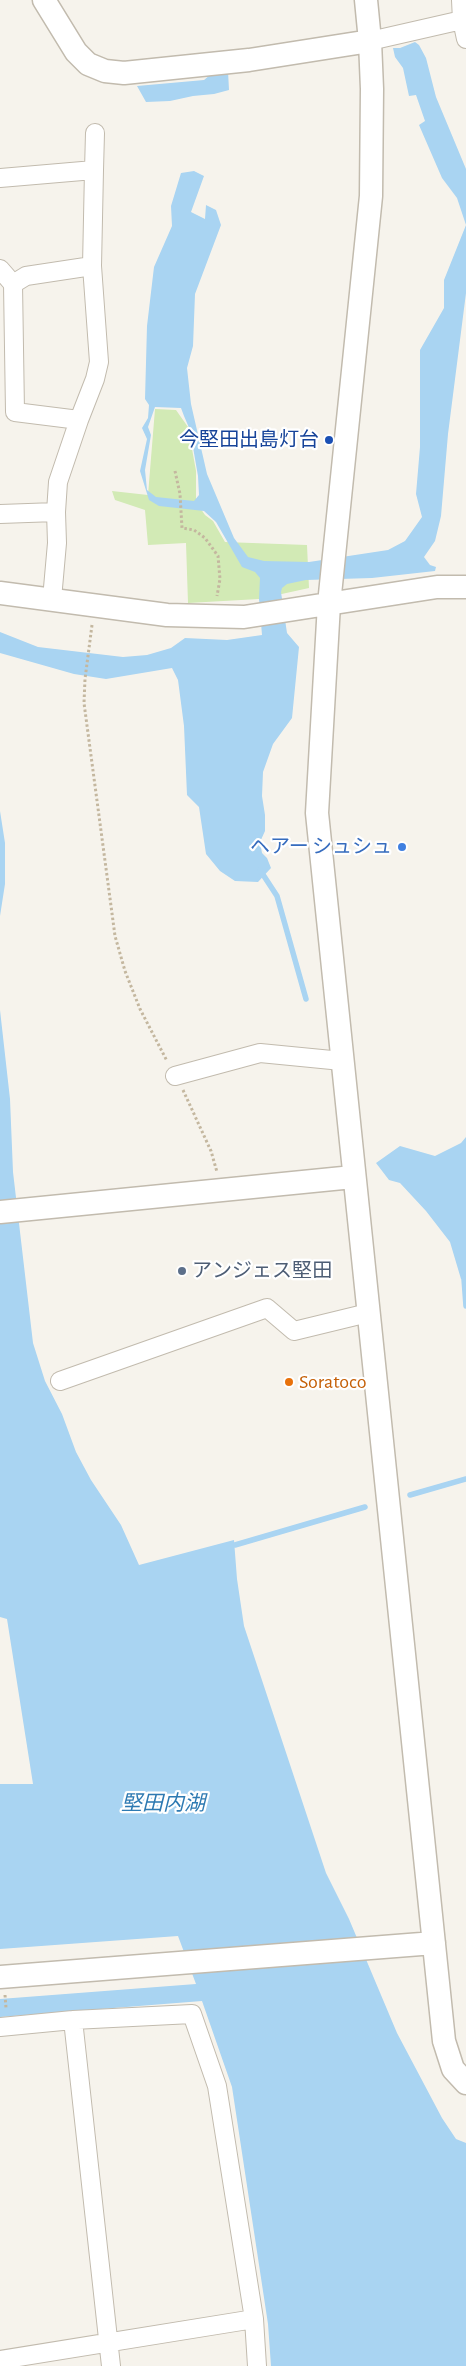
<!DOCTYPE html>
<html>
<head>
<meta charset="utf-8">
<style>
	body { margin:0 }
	canvas { display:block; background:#f6f3ec }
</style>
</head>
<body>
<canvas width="466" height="2366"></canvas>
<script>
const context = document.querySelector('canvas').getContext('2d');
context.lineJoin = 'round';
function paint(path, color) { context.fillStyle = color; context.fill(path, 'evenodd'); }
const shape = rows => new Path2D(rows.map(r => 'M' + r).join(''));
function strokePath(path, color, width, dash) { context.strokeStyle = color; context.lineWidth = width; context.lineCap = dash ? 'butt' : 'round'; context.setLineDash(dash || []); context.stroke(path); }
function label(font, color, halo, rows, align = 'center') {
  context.font = font + ' "Alegreya Sans","Noto Sans JP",sans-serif'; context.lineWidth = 4.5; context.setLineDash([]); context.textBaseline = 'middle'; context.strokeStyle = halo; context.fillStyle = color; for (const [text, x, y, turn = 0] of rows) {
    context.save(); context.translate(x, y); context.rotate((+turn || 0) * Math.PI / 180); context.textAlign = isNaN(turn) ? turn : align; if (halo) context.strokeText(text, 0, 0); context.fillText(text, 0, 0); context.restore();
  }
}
paint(shape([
	[155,409,176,410,188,427,196,471,196,502,205,515,213,521,225,542,307,545,309,588,259,599,188,603,186,543,148,545,145,510,115,500,112,491,148,495]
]), '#d2eab5');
paint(shape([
	[415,42,419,45,426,58,436,97,466,169,466,293,448,434,441,516,435,541,424,557,430,565,436,567,435,571,372,578,306,580,287,584,282,588,281,592,287,633,299,647,292,718,273,744,263,772,262,796,265,815,265,831,260,842,262,853,267,858,271,868,258,882,235,881,220,871,206,854,199,807,187,795,184,726,178,680,172,668,106,679,74,674,0,653,0,632,38,647,123,657,147,655,171,648,185,638,227,640,262,635,259,599,260,578,255,572,242,567,216,522,204,511,159,506,149,500,140,471,147,439,142,428,148,418,149,405,145,399,147,326,154,267,172,226,171,206,181,173,194,171,204,176,191,212,205,219,206,205,216,210,221,225,195,294,193,346,187,368,191,404,207,474,234,538,248,557,264,561,309,562,388,550,405,541,422,517,416,494,420,447,420,350,444,308,444,280,466,225,457,198,442,178,419,125,425,121,416,95,409,96,403,68,395,57,393,48,400,48],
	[155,407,181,408,184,416,190,430,198,476,199,495,194,501,156,497,147,490,145,470,151,435,148,427],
	[228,71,229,90,214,94,193,96,170,101,146,102,137,86,204,80,210,75],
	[0,811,5,843,5,884,0,916],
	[0,1010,10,1099,13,1172,33,1343,45,1381,62,1414,76,1452,91,1480,121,1525,139,1565,234,1540,237,1579,244,1626,326,1873,349,1919,397,2033,442,2118,456,2139,466,2143,466,2366,271,2366,268,2324,232,2087,202,2001,0,2017,0,1999,196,1984,178,1936,0,1949,0,1784,33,1784,7,1619,0,1617],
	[466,1137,466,1280,461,1279,450,1242,426,1211,400,1183,389,1180,376,1163,400,1146,435,1156,461,1143]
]), '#a9d4f2');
strokePath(shape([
	[260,870,277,896,306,999],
	[464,1279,466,1306],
	[410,1495,466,1479],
	[235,1545,365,1507]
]), '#a9d4f2', 5.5);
const minor = shape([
	[461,0,462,20,466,39],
	[370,41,462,20],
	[0,178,94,170,95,133],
	[0,269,13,284,15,412,79,420],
	[13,284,26,276,92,266],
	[56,512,58,482,79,420,95,379,99,362,92,266,94,170],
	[0,514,56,512,57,543,52,599],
	[175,1076,260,1053,342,1061],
	[60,1381,267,1308,294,1331,368,1313],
	[73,2020,111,2366],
	[0,2027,73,2020,192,2014,217,2086,254,2319,257,2366],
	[0,2360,254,2319]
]);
const tertiary = shape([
	[44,0,76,52,88,64,105,71,124,73,249,60,370,41],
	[366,0,370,41,372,89,371,196,329,604,317,813,444,2041,453,2069,466,2083],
	[0,593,167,615,244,617,437,587,466,587],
	[0,1212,353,1177],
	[0,1977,434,1943]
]);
strokePath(minor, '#c2bbae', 20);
strokePath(tertiary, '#c2bbae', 25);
strokePath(shape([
	[175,471,180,494,182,528,194,530,205,538,218,556,220,579,217,596],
	[92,625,85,679,84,703,115,936,125,971,140,1009,167,1061],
	[183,1090,211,1151,217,1172],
	[5,1995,6,2008]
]), '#c4b79f', 3, [2.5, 2.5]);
strokePath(minor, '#fff', 18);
strokePath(tertiary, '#fff', 22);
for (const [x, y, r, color] of [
	[329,440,5,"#1a4fb4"],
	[402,847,5,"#3f7fe0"],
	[182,1271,5,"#5c6f8a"],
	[289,1382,5,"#e8710a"]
]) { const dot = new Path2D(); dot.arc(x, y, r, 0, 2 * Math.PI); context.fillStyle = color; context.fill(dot); strokePath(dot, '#fff', 2); }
label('20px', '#164399', '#fff', [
	["今堅田出島灯台",319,440]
], 'right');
label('20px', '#366cbe', '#fff', [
	["ヘアー シュシュ",392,847]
], 'right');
label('20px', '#4e5e75', '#fff', [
	["アンジェス堅田",192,1271]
], 'left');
label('20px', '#c56008', '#fff', [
	["Soratoco",299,1382]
], 'left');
label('italic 21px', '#2e7ab2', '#fff', [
	["堅田内湖",163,1804]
]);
</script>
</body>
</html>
